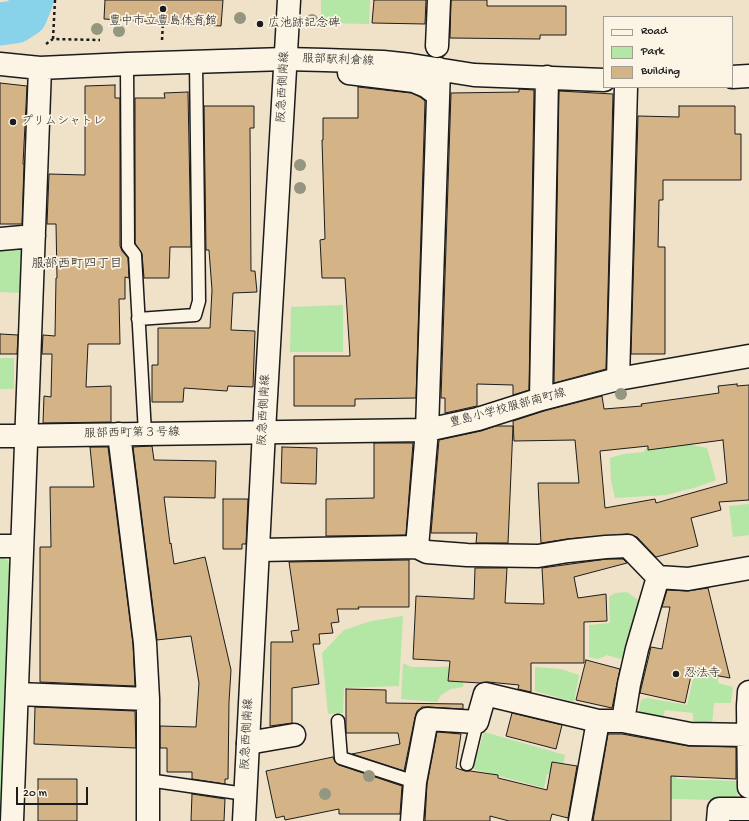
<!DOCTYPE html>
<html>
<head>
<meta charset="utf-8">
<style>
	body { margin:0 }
	#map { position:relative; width:749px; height:821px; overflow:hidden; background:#f0e1c9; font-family:"Gochi Hand",sans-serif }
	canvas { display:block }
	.legend { position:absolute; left:603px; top:16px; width:130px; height:72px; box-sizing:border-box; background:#fcf5e5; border:1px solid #a29e95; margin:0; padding:5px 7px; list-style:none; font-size:12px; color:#1c1c1c }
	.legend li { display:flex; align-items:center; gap:8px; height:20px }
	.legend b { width:20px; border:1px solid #a29e95 }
	.scale { position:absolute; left:16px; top:787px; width:72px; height:18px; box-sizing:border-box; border:2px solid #1c1c1c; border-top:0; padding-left:5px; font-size:12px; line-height:14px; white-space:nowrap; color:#1c1c1c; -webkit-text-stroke:3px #fcf5e5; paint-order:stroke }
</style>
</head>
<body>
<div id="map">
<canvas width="749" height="821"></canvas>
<ul class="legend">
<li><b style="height:5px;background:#fcf5e5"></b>Road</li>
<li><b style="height:11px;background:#b4e6a6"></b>Park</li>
<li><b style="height:11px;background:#d4b387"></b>Building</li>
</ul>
<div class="scale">20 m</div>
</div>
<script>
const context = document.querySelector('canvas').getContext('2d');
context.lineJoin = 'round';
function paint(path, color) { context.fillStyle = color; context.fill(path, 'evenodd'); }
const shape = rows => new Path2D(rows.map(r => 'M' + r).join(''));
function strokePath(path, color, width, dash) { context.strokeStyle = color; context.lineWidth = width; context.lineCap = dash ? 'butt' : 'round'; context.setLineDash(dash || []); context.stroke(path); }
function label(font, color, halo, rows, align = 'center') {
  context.font = font + ' "Gochi Hand","Klee One",sans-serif'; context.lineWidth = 3.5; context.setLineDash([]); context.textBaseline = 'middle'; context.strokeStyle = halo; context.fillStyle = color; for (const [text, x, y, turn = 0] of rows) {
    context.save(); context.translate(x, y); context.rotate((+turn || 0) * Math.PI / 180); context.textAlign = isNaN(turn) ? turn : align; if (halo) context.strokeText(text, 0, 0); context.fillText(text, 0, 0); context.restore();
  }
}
paint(shape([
	[321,0,370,0,369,24,321,23],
	[24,246,22,293,0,292,0,249],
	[343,305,343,352,290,352,291,307],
	[0,358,14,358,14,389,0,389],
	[650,441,674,441,707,448,716,480,697,487,666,495,615,498,611,481,610,458,623,454,644,452],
	[749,504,749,535,733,537,729,506],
	[0,554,10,563,4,821,0,821],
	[627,592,641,602,628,661,607,655,598,659,589,657,589,625,610,623,609,597,615,593],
	[403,616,399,686,344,688,343,713,328,714,322,653,344,630,371,621],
	[697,662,720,663,718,683,733,687,731,703,714,703,712,725,693,723,693,713,665,710,663,719,647,718,639,710,641,700,647,698,687,705],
	[403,663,411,667,440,667,455,666,465,668,463,687,451,689,441,695,437,702,401,699],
	[535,667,561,669,579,675,574,702,535,691],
	[484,732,565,755,562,769,555,775,547,774,544,788,473,769],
	[677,760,677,779,738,781,737,801,652,798]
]), '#b4e6a6');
strokePath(shape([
	[0,24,15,22,26,15,32,0]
]), '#89d3ea', 43);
const building = shape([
	[105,0,223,0,221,26,104,19,105,0],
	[374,0,426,0,425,24,372,23,374,0],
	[451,0,487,0,487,6,566,6,566,35,540,35,540,39,450,38,451,0],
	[0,83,27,86,23,164,24,164,22,224,0,224,0,83],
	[115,85,115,98,120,98,120,246,122,251,128,258,129,278,125,277,125,299,119,299,120,344,88,344,86,387,111,386,111,422,43,423,44,396,51,397,52,354,42,354,43,335,55,336,56,278,57,278,56,224,47,224,49,174,85,175,85,86,115,85],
	[358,87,411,93,420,97,425,101,416,398,355,399,355,406,294,406,294,356,350,356,345,278,322,278,320,240,325,239,322,140,323,140,323,118,358,118,358,87],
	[519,89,534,90,529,390,513,395,513,385,477,384,477,406,445,413,445,398,441,398,451,93,519,92,519,89],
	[559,91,613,94,606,369,554,383,559,91],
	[188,92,191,247,170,247,169,278,144,278,142,254,135,243,135,98,165,98,164,93,188,92],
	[204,106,254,106,254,128,250,128,251,271,255,271,257,292,233,293,231,330,255,331,253,387,228,386,227,391,184,388,183,402,152,402,152,365,158,365,158,328,210,328,212,290,209,250,206,250,204,106],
	[679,106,735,106,735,134,741,134,741,180,663,180,663,200,659,200,658,247,665,247,665,354,631,354,638,116,679,117,679,106],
	[0,334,18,335,17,354,0,354,0,334],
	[737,384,737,386,749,385,749,500,719,502,721,510,691,518,698,546,656,557,637,537,628,534,567,539,541,543,538,483,579,483,575,440,514,441,513,421,544,411,602,396,604,409,642,406,641,404,719,393,718,386,737,384],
	[723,440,727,483,656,503,655,499,605,508,600,451,648,446,648,450,723,440],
	[496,426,513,426,508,543,476,543,477,533,431,533,439,440,481,431,496,426],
	[374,443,413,443,406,535,326,536,326,499,374,498,374,443],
	[152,446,154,460,216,461,215,498,164,497,170,544,171,543,174,564,205,557,231,670,229,702,228,779,225,779,225,784,192,779,192,772,167,772,167,748,160,748,160,726,196,727,199,683,191,636,157,640,133,447,152,446],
	[90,447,108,447,133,644,135,686,40,682,40,547,51,547,50,487,94,487,90,447],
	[282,447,317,448,316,484,281,483,282,447],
	[223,499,248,499,246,544,242,544,242,549,223,549,223,499],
	[607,559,623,559,627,563,574,577,578,598,606,594,607,621,584,622,584,663,531,663,531,692,518,689,519,685,488,682,480,683,448,681,450,661,413,659,416,596,474,599,475,568,507,568,505,603,544,604,542,568,607,559],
	[409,560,409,607,358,607,359,609,337,609,339,622,331,623,333,633,319,634,320,644,313,644,319,684,292,688,292,723,270,726,271,642,293,642,291,631,299,630,289,562,409,560],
	[708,588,730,678,692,671,685,703,640,693,651,647,662,649,670,607,662,607,667,590,687,591,708,588],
	[586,660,620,669,612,708,576,700,586,660],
	[346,689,386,690,386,703,463,704,463,709,428,707,422,707,417,711,415,717,404,771,352,754,400,744,398,733,346,733,346,689],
	[35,707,135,711,136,748,34,744,35,707],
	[512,713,562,725,556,749,506,736,512,713],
	[437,732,461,734,456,768,465,771,470,771,498,775,498,778,547,790,552,762,577,766,568,818,552,814,550,821,509,821,490,816,490,821,425,821,427,784,437,732],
	[608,734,622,734,688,746,736,747,736,779,671,776,671,821,593,821,608,734],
	[333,757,335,762,339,765,402,786,400,814,339,814,339,809,285,820,284,816,276,818,266,771,333,757],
	[38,779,77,779,77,821,38,821,38,779],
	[192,794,225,799,224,821,191,821,192,794]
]);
paint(building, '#d4b387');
strokePath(building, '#1c1c1c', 1);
const lane = shape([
	[127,64,128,246,135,255,145,433],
	[138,319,195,315,199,301,196,62],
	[338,721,341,758,415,782],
	[467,764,477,722],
	[148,780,245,794]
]);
const street = shape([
	[437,46,439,0],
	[0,64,40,68,127,64,285,59,325,60,383,62,411,65,474,75,604,80],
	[349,73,414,81,426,86,438,95],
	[732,77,749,76],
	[0,239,34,236],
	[618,379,626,87],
	[541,399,547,77],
	[119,434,145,643,148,699,148,821],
	[0,436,427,430,478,419,541,399,618,379,749,356],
	[0,546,22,546],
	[417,547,427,430,439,69],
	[259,550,417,547,427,552,467,555,538,556,568,551,606,547,628,546,658,577,688,579,749,568],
	[749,692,748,706,749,787],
	[17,694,148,699],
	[623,721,629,684,637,649,658,577],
	[248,743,294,735],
	[12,821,40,68],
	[412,821,415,782,427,719,477,722,485,694,598,721,623,721,690,734,748,735],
	[580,821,598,721],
	[718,821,719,809,749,809]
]);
const secondary = shape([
	[244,821,264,431,289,0]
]);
strokePath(lane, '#1c1c1c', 15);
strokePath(street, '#1c1c1c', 25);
strokePath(secondary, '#1c1c1c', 25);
strokePath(shape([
	[53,39,55,0],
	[162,40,163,22],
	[46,44,53,39,100,40]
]), '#1c1c1c', 2.5, [3, 3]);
strokePath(lane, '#fcf5e5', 12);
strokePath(street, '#fcf5e5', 22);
strokePath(secondary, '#fcf5e5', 22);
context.fillStyle = '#959680';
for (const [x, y] of [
	[240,18],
	[312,20],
	[97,29],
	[119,31],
	[300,165],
	[300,188],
	[621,394],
	[369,776],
	[325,794]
]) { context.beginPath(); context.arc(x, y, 6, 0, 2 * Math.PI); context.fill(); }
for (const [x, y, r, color] of [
	[163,9,4,"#1c1c1c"],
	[260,24,4,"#1c1c1c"],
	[13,122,4,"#1c1c1c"],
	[676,674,4,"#1c1c1c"]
]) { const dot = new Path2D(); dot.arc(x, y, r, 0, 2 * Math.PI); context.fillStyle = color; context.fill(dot); strokePath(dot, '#fcf5e5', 1.5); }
label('12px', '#1c1c1c', '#fcf5e5', [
	["豊中市立豊島体育館",163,22,"center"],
	["広池跡記念碑",268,24],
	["プリムシャトレ",21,122],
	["忍法寺",684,674]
], 'left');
label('12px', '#1c1c1c', '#fcf5e5', [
	["服部駅利倉線",338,61,2],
	["阪急西側南線",284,87,-87],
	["豊島小学校服部南町線",508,409,-15],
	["阪急西側南線",265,410,-87],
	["服部西町第３号線",132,434,-1],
	["阪急西側南線",248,734,-87]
]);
label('13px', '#1c1c1c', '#fcf5e5', [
	["服部西町四丁目",77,265]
]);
</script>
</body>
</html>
